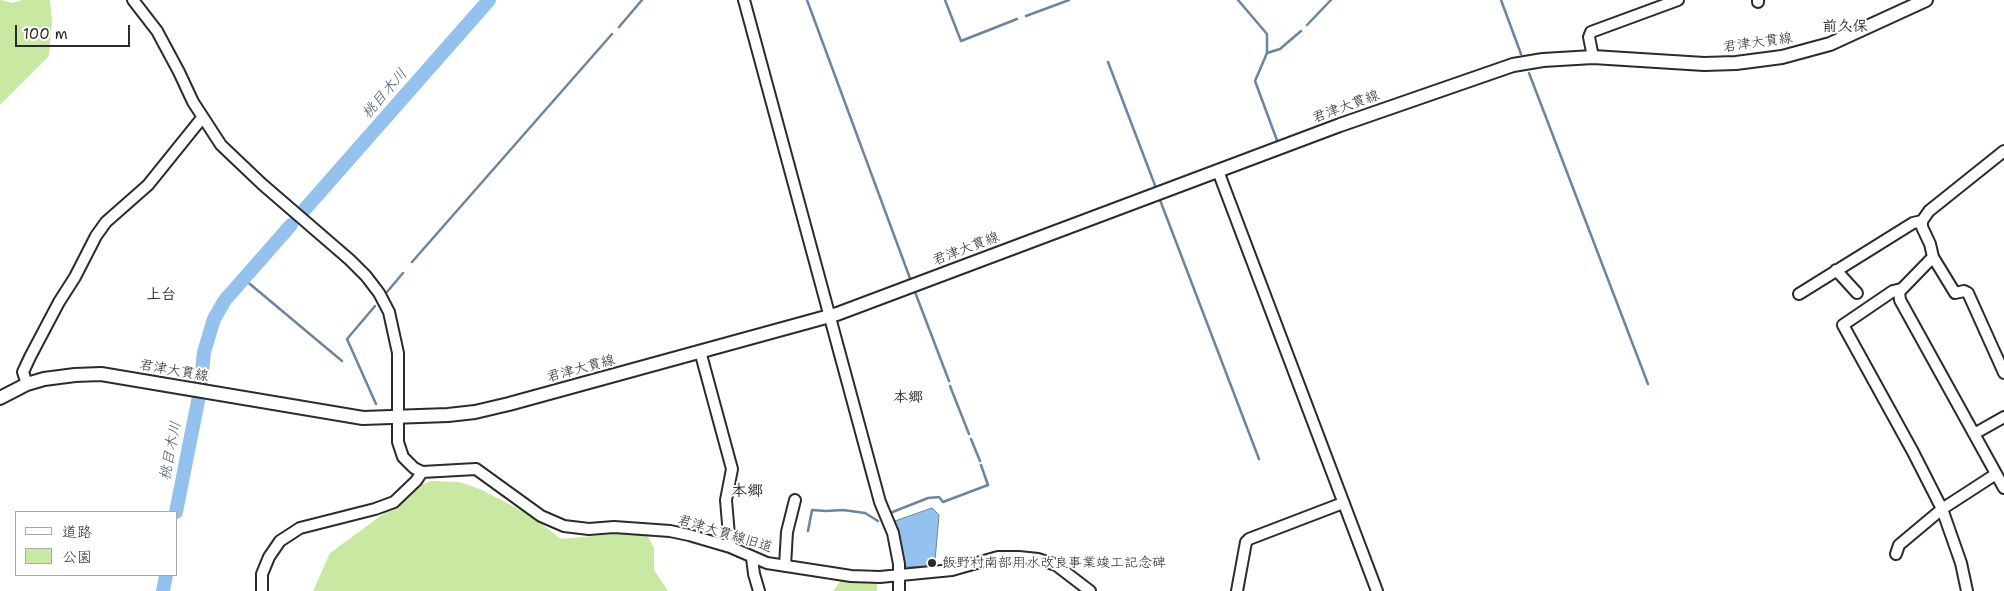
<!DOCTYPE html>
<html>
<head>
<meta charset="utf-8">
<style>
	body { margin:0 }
	#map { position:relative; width:2004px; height:591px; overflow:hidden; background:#fff; font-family:"Shantell Sans","Klee One",sans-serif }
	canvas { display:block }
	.legend { position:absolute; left:15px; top:511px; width:162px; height:65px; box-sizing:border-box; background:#fff; border:1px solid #aaa; margin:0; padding:6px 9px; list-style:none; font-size:15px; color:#2b2b2b }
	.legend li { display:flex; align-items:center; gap:10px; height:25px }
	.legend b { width:25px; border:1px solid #aaa }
	.scale { position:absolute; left:15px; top:25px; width:115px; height:22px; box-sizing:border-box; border:2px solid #2b2b2b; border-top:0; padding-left:6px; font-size:15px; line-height:18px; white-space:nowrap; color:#2b2b2b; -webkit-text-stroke:4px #fff; paint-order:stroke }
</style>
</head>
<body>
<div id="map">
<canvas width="2004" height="591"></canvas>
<ul class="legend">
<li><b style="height:6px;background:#fff"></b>道路</li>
<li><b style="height:14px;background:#c9e9a2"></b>公園</li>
</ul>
<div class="scale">100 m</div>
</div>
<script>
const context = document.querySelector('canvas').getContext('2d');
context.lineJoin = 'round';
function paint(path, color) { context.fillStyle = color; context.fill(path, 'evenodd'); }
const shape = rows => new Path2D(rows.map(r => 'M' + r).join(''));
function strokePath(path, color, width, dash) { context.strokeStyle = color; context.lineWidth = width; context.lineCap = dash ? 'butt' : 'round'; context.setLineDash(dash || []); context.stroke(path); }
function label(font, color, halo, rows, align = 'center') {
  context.font = font + ' "Shantell Sans","Klee One",sans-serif'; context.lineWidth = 4; context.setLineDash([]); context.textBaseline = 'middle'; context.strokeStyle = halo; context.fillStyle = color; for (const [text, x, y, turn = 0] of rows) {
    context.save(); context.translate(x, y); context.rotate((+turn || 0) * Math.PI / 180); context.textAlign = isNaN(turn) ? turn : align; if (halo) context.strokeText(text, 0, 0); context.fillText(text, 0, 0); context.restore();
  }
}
paint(shape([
	[0,0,13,3,22,0,50,0,52,21,49,56,0,105],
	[431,481,459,482,480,489,530,515,561,539,645,531,654,548,654,570,668,591,313,591,330,553,405,498,418,486],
	[843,578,875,580,877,583,877,591,833,591]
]), '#c9e9a2');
const water = shape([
	[932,508,939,515,935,561,930,562,930,566,907,567,903,562,894,524,895,521,932,508]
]);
paint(water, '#93c2ee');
strokePath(water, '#6986a0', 1);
strokePath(shape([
	[807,0,911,281],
	[945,0,961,41,1017,19],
	[1238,0,1267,34,1267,53,1280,49,1301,31],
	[1501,0,1521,54],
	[1026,16,1069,0],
	[1307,25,1331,0],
	[619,27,642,0],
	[1267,53,1255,81,1278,143],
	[1108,62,1156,188],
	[1529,73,1648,384],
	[1160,200,1259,459],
	[412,262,612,34],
	[244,279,342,361],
	[387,292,403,273],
	[915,292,949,381],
	[375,306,347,339,376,404],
	[950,386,969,434],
	[971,439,980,461],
	[890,513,928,498,939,497,943,502,988,485,981,465],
	[808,531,812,510,826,511,843,510,865,513,878,521]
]), '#6986a0', 2.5);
strokePath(shape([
	[305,209,489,0],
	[201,382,204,352,214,319,225,300,291,225],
	[176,512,199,396],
	[163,591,166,575]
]), '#93c2ee', 14);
const minor = shape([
	[133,0,157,31,179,72,193,102,221,145,262,184,350,260,366,276,379,293,389,312,398,353,398,442,403,457,414,468,422,472,476,469,541,516,564,526,589,529,614,527,670,531,689,535,730,547,767,563,851,576,880,577,952,570,998,557,1019,557,1038,559,1056,565,1090,591],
	[744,0,880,502,893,533,899,564,899,591],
	[1758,0,1758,2],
	[1593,57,1589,37,1591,32,1678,0],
	[2004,151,1929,211,1922,221,1922,227,1930,244,1933,257,1899,292,1900,300,2004,488],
	[1218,171,1377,591],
	[1933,257,1955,293,1964,291,1968,293,2004,373],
	[1836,270,1857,293],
	[1901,289,1893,291,1843,325,1913,452,1942,509,1961,563,1967,591],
	[1799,294,1913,223,1922,221],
	[700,351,732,469,726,500,730,547],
	[27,384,23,372,30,357,59,302,75,277,96,236,106,222,148,185,202,118],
	[1974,434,2004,417],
	[1896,554,1899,545,1942,509,1996,474],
	[752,558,754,574,759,591],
	[785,566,787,532,795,500],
	[262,591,262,574,269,557,280,541,300,528,375,509,394,502,416,481,422,472],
	[1237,591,1246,542,1249,539,1343,503]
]);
const major = shape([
	[0,398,27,384,44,379,75,375,101,374,363,418,448,415,475,412,509,404,837,314,1340,125,1513,65,1543,60,1593,57,1704,64,1736,63,1782,57,1830,44,1926,0]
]);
strokePath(minor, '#2b2b2b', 14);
strokePath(major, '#2b2b2b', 16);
strokePath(minor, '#fff', 10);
strokePath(major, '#fff', 12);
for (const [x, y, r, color] of [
	[932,563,5,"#2b2b2b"]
]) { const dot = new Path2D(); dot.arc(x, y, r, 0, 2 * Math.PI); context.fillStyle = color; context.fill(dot); strokePath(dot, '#fff', 2); }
label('14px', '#2b2b2b', '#fff', [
	["君津大貫線",1758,43,-8],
	["君津大貫線",1346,107,-20],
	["君津大貫線",966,249,-21],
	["君津大貫線",581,369,-15],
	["君津大貫線",174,371,10],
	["君津大貫線旧道",725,534,17]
]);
label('14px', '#2b2b2b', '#fff', [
	["飯野村南部用水改良事業竣工記念碑",942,563]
], 'left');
label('bold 15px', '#2b2b2b', '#fff', [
	["前久保",1845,27],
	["上台",161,295],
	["本郷",908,398]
]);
label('italic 15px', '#4a5866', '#fff', [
	["桃目木川",385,94,-49],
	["桃目木川",171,451,-79]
]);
label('bold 16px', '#2b2b2b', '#fff', [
	["本郷",747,492]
]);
</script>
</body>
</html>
